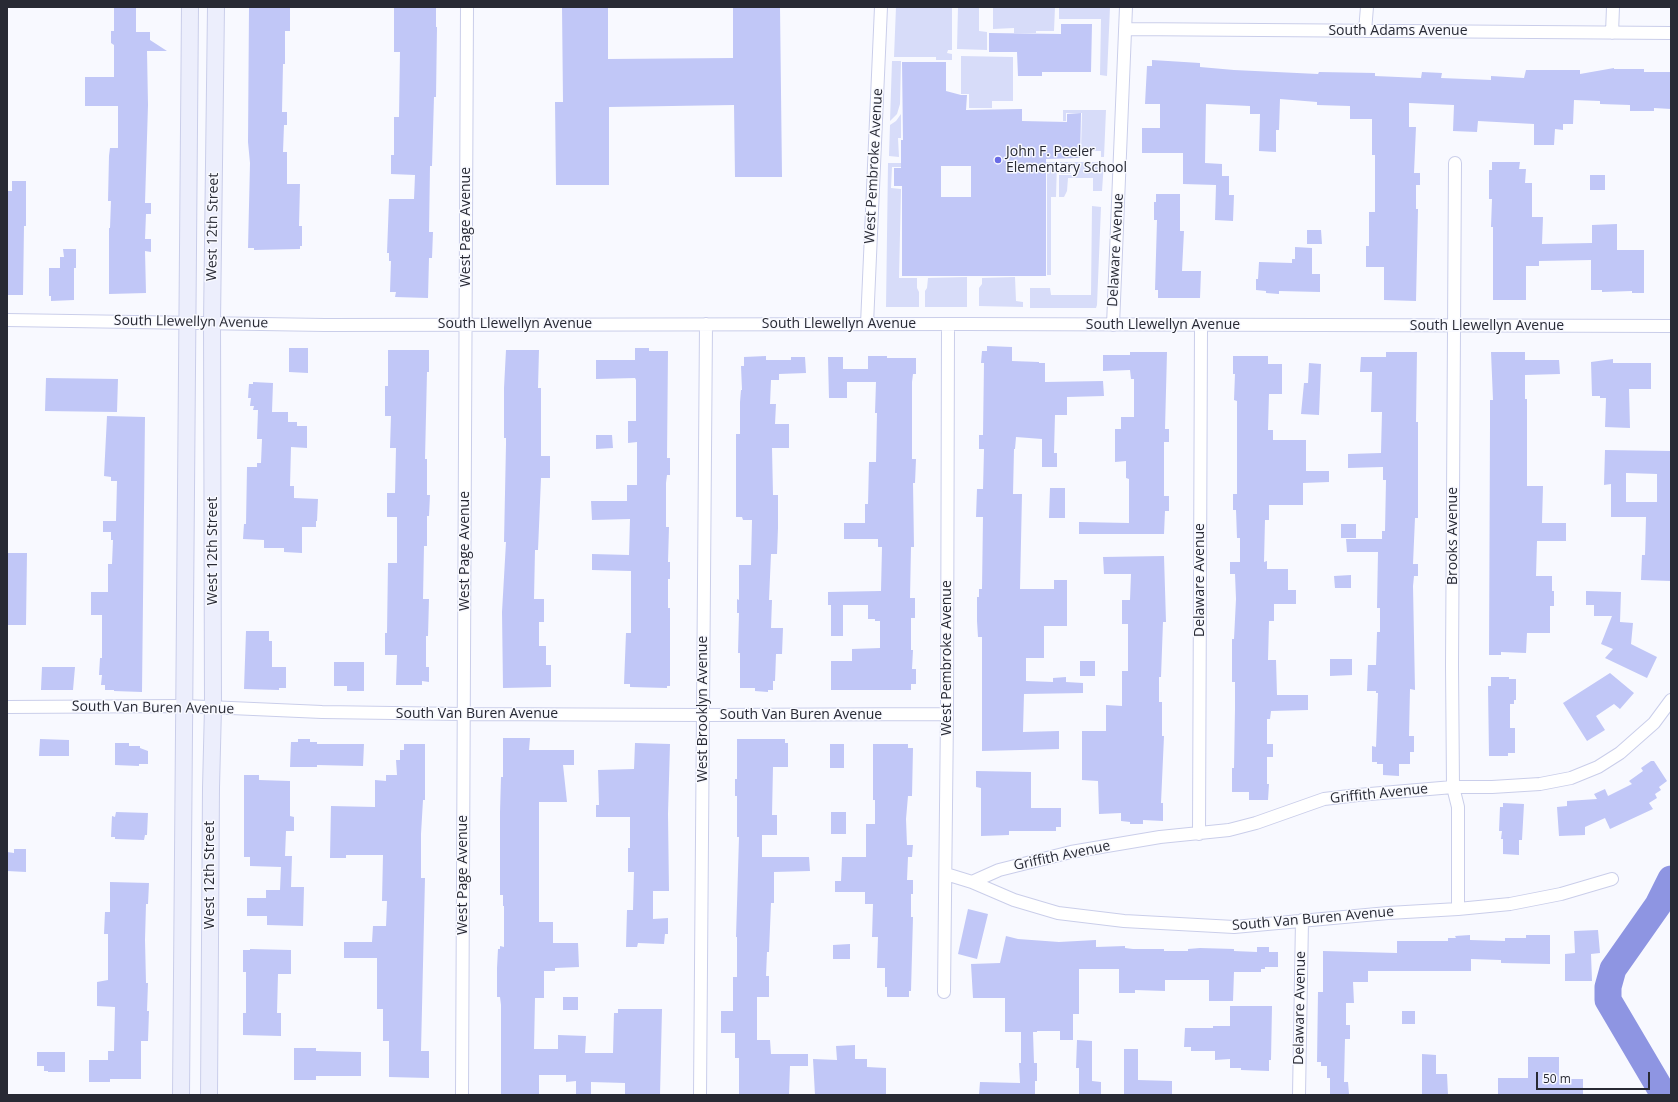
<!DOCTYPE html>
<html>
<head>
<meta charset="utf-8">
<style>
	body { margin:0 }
	#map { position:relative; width:1678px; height:1102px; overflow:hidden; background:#f8f9ff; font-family:"Open Sans",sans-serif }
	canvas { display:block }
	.frame { position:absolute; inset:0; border:8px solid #282a34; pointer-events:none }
	.scale { position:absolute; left:1536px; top:1072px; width:114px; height:18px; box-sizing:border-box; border:2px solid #282a34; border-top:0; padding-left:5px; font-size:12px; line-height:14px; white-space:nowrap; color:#282a34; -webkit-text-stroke:3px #f8f9ff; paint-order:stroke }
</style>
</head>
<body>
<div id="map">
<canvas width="1678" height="1102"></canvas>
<div class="frame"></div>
<div class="scale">50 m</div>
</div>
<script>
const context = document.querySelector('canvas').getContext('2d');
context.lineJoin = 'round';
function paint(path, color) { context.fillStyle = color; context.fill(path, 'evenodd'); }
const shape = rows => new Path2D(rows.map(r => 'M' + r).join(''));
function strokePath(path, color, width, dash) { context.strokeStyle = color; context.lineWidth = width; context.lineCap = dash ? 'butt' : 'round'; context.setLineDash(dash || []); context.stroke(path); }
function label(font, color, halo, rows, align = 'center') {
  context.font = font + ' "Open Sans",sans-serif'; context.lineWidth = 3; context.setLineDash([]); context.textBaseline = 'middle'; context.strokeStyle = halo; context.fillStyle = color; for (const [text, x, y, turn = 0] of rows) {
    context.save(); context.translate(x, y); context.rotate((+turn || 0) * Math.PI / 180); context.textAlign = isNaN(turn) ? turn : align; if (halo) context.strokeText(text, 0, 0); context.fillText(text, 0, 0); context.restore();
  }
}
paint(shape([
	[896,7,952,7,952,50,948,50,947,53,952,54,952,60,936,60,936,57,894,57],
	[958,7,977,7,979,8,979,31,987,32,987,50,957,49],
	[990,7,1055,7,1054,31,1036,31,1036,33,1014,33,1014,28,993,29,993,7],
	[1059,7,1110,7,1107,76,1100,75,1101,19,1059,19],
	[961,56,1013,57,1013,101,992,101,992,108,969,108,969,94,961,94],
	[892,61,901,61,900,104,897,114,890,121],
	[1063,110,1106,110,1104,157,1101,157,1101,151,1081,151,1082,113,1066,113,1066,121,1063,121],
	[901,114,901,138,898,138,899,157,889,156,890,125,896,121],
	[1032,162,1057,162,1056,197,1051,197,1051,275,1047,275,1047,169,1032,168],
	[1060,162,1104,162,1102,191,1093,191,1093,178,1068,178,1067,191,1064,197,1059,197,1059,175,1075,175,1077,169,1071,168,1071,174,1062,174,1059,172],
	[888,163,918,163,918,167,892,167,891,188,901,189,899,278,917,278,917,288,919,292,919,307,886,307],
	[1092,206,1101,207,1097,305,1096,308,1030,308,1030,288,1050,288,1051,295,1091,295],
	[967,277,967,307,925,307,925,291,927,288,928,278],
	[1015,277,1016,301,1023,302,1023,307,979,306,979,288,982,284,982,278]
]), '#d7dcf9');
strokePath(shape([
	[1664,1095,1608,1000,1608,987,1613,969,1658,905,1671,879]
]), '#8e95e2', 27);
paint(shape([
	[114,7,136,7,136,32,150,32,150,40,167,51,147,51,148,105,145,203,151,203,151,214,146,214,145,239,151,239,151,252,145,251,146,293,109,294,109,228,110,228,111,201,108,201,109,156,110,148,118,148,118,106,85,106,85,77,114,77,114,45,111,43,111,31,114,31],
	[249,7,290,7,290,31,285,31,285,64,283,64,282,112,287,112,287,125,284,125,283,152,287,152,287,184,300,184,299,226,302,226,302,246,300,246,300,249,254,250,254,248,248,248,250,163,248,142],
	[394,7,436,7,436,27,437,27,436,97,434,97,432,166,430,166,429,232,433,232,432,258,429,258,428,298,395,297,396,292,390,292,391,261,389,261,389,253,387,253,389,199,414,199,415,175,391,174,391,155,394,155,394,117,399,117,400,52,394,52],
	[562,7,608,7,608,59,733,58,733,7,780,7,782,177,735,177,734,105,609,107,609,185,556,185,555,102,563,102],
	[1061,24,1092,24,1091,72,1042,72,1042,76,1018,76,1017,52,989,52,989,33,1061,34],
	[1152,60,1200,63,1200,67,1234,70,1318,74,1319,72,1375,73,1375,76,1421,78,1422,72,1442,73,1441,78,1491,80,1491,76,1524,78,1526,70,1580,70,1580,74,1614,68,1614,69,1644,69,1644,72,1671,72,1671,109,1654,108,1654,111,1630,111,1630,105,1600,104,1600,101,1574,100,1573,124,1563,124,1563,130,1555,129,1554,145,1534,145,1534,124,1478,121,1477,132,1453,131,1454,105,1409,103,1409,127,1416,127,1414,173,1420,173,1420,185,1416,185,1416,209,1418,209,1416,301,1384,300,1384,267,1366,267,1366,246,1369,246,1369,212,1375,212,1375,155,1372,155,1372,119,1350,119,1350,106,1317,105,1317,102,1280,99,1279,130,1276,130,1276,152,1259,151,1260,114,1250,114,1250,106,1206,104,1205,163,1222,164,1222,176,1229,176,1229,195,1234,195,1233,221,1215,220,1216,185,1183,184,1183,153,1142,153,1142,128,1160,128,1160,104,1145,104,1147,66,1152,66],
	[902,62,946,62,946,91,961,95,967,95,966,110,1022,109,1022,121,1067,122,1067,114,1081,113,1080,158,1046,159,1046,276,902,276,902,186,894,186,894,168,901,168,901,140,903,140],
	[941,166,971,166,971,197,941,197],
	[1492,162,1520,162,1519,169,1526,169,1525,183,1532,183,1532,217,1543,217,1542,244,1592,243,1592,225,1617,224,1617,250,1644,250,1644,293,1632,293,1632,291,1602,292,1602,290,1591,290,1591,260,1539,261,1539,266,1526,266,1526,300,1493,300,1493,227,1491,227,1492,199,1489,199,1489,170,1492,170],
	[1590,175,1605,175,1605,190,1590,190],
	[12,181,26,181,26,226,24,226,23,295,7,295,7,191,12,191],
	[1156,194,1180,194,1180,231,1184,231,1182,271,1201,271,1200,298,1158,298,1158,290,1155,290,1157,220,1154,220,1154,202,1156,202],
	[1307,230,1321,230,1322,244,1307,244],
	[1295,247,1312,248,1312,274,1320,274,1320,292,1279,291,1279,294,1266,293,1266,291,1256,290,1256,279,1258,279,1259,262,1292,263,1292,259,1295,259],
	[63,249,76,249,76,268,74,268,74,300,51,301,51,296,49,296,49,268,60,268,60,257,64,257],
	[987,346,1012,347,1012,361,1039,362,1039,363,1045,363,1045,382,1103,381,1104,396,1067,397,1067,415,1055,415,1054,453,1057,453,1057,467,1042,467,1042,439,1016,437,1015,449,1014,449,1013,494,1022,494,1020,589,1054,589,1054,580,1067,580,1067,626,1044,626,1044,658,1026,658,1026,681,1053,682,1053,678,1066,677,1066,682,1083,683,1083,693,1024,694,1023,732,1059,731,1059,749,982,751,982,637,978,637,977,621,977,597,979,597,979,589,982,589,983,517,976,517,977,489,983,489,984,450,984,449,979,449,979,435,983,435,984,363,981,363,982,351,987,351],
	[289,348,308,348,308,373,289,372],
	[635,348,649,348,649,351,668,351,667,458,670,458,670,475,667,475,666,483,666,527,669,527,668,562,670,562,670,579,668,579,668,608,670,608,670,686,667,686,667,688,630,687,630,684,624,684,626,633,631,633,631,571,592,570,592,554,629,555,630,519,592,520,591,501,627,501,627,485,637,485,637,442,628,443,628,421,636,421,636,380,635,378,596,379,596,360,635,360],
	[388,350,429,350,429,372,427,372,425,459,427,459,427,495,430,495,429,516,427,516,427,546,424,546,423,599,429,599,428,636,426,636,426,667,429,667,429,682,422,681,422,685,396,685,397,655,385,655,385,633,387,633,388,563,397,563,397,517,387,517,387,493,395,493,396,448,390,448,391,416,385,416,385,386,388,386],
	[506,350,539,350,538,388,541,388,541,456,550,456,550,478,541,478,538,550,535,550,534,599,544,599,544,622,539,622,539,646,546,646,546,665,551,665,551,687,503,688,502,612,506,542,504,542,506,444,506,438,504,438,504,388],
	[1130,352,1167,352,1165,429,1169,429,1169,442,1164,442,1164,496,1169,496,1169,511,1165,511,1164,534,1079,534,1079,522,1129,523,1129,479,1126,478,1126,461,1115,462,1115,429,1121,429,1121,417,1134,417,1134,379,1131,379,1130,370,1103,371,1103,355,1130,355],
	[1386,352,1417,352,1416,422,1418,422,1418,518,1415,518,1413,564,1418,564,1418,576,1414,576,1413,586,1415,690,1410,689,1409,736,1414,736,1414,752,1410,752,1410,764,1399,764,1399,776,1383,775,1383,764,1377,764,1377,762,1372,762,1372,746,1376,747,1378,693,1376,693,1376,691,1367,691,1368,665,1376,665,1377,632,1380,632,1380,608,1377,608,1378,552,1347,552,1346,539,1382,539,1382,531,1385,531,1386,480,1383,480,1383,467,1348,468,1348,454,1381,453,1382,412,1371,412,1372,372,1360,372,1361,357,1386,357],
	[1491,352,1525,352,1525,360,1559,360,1560,374,1525,375,1525,399,1527,399,1527,486,1543,486,1542,523,1566,523,1566,541,1537,541,1536,576,1552,576,1552,591,1554,591,1554,606,1550,606,1550,633,1527,633,1526,653,1501,652,1501,655,1489,655,1490,425,1490,400,1493,400],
	[766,356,766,360,791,360,791,357,805,357,806,373,779,374,779,380,771,380,770,404,776,404,775,424,789,424,789,448,772,448,773,495,778,495,778,528,777,554,771,554,769,600,772,600,771,628,783,628,782,654,776,654,775,681,773,681,773,690,768,690,768,692,755,691,755,688,740,688,740,653,738,653,739,613,737,613,737,599,739,600,739,565,751,565,752,520,743,520,742,517,736,517,736,434,740,434,740,402,741,390,742,390,741,366,744,366,744,357],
	[868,356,887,356,887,358,916,358,916,374,913,374,912,382,912,459,916,459,915,483,913,483,914,547,911,547,910,598,915,598,915,618,911,618,911,650,913,650,912,669,916,669,916,684,911,684,911,690,831,690,831,661,852,661,852,649,880,648,880,621,875,621,875,619,868,619,868,605,843,605,843,636,831,636,831,605,828,605,828,592,881,591,882,547,878,547,878,539,844,539,844,523,865,523,865,504,868,504,869,462,876,462,877,413,875,413,876,382,847,382,847,398,829,398,828,357,843,357,843,369,868,369],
	[1233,356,1268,356,1268,364,1282,364,1282,394,1269,394,1268,430,1273,430,1273,440,1306,440,1306,471,1329,471,1329,482,1303,483,1303,505,1269,505,1269,520,1265,520,1264,562,1267,561,1267,569,1288,569,1288,590,1296,590,1296,604,1274,604,1274,621,1269,621,1268,660,1276,660,1277,695,1308,695,1308,710,1271,711,1270,719,1267,719,1267,744,1273,744,1273,757,1267,757,1267,784,1269,784,1268,800,1249,800,1249,792,1232,792,1232,768,1234,768,1235,709,1235,682,1232,682,1232,639,1234,639,1236,599,1235,574,1230,574,1230,562,1240,562,1240,538,1237,538,1236,510,1233,510,1233,494,1237,494,1237,401,1234,400,1235,374,1233,374],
	[1613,359,1613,363,1651,363,1651,389,1629,389,1630,428,1605,427,1606,398,1600,398,1600,396,1592,396,1591,362],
	[1309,363,1321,364,1319,415,1301,414,1304,383,1308,383],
	[46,378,118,379,117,412,45,411],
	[253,382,273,383,272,412,288,412,288,422,297,422,297,426,307,426,307,448,291,447,290,486,294,486,294,498,318,499,317,521,316,521,316,527,302,527,302,553,284,552,284,548,264,548,264,540,243,539,244,524,246,524,247,467,257,467,257,463,261,463,262,439,257,439,258,410,253,410,254,406,250,406,251,398,248,398,249,384,253,384],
	[107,416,145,417,142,692,114,691,114,690,105,690,105,685,101,685,102,675,99,675,100,658,102,658,102,615,91,615,91,592,108,592,108,564,112,564,113,540,111,540,111,532,103,532,103,521,116,521,117,481,111,481,111,477,104,476],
	[596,435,612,435,613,448,596,449],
	[1605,450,1671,451,1671,581,1641,580,1642,555,1645,555,1646,517,1611,517,1611,484,1604,485],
	[1626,473,1657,474,1657,502,1626,502],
	[1050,488,1065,488,1065,518,1049,518],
	[1341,524,1356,524,1356,538,1341,538],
	[7,553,27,553,26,625,7,625],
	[1164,556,1166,622,1163,622,1161,677,1159,677,1159,702,1162,702,1162,736,1164,736,1161,803,1163,803,1163,821,1143,820,1143,824,1130,824,1130,822,1121,821,1121,813,1099,814,1098,781,1082,780,1082,731,1106,731,1106,705,1122,706,1122,671,1128,671,1128,624,1122,624,1122,600,1130,600,1131,574,1104,574,1103,557],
	[1351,575,1351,588,1335,588,1334,576],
	[1586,591,1621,592,1620,622,1633,623,1631,644,1657,657,1647,678,1605,658,1613,649,1601,644,1612,616,1594,616,1594,605,1586,605],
	[246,631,269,631,269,641,272,641,272,667,286,667,286,688,279,688,279,690,244,689],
	[1330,659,1352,659,1352,675,1330,676],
	[1080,661,1095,661,1095,676,1080,676],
	[334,662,364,662,364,691,347,691,347,686,334,686],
	[42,667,75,667,73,690,41,690],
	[1610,673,1634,693,1620,709,1614,704,1596,716,1605,730,1587,741,1563,703],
	[1491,677,1509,677,1509,679,1516,679,1516,700,1514,700,1514,704,1510,704,1510,728,1515,728,1515,753,1508,753,1508,756,1489,756,1488,686,1491,686],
	[503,738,530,738,529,750,574,750,574,765,563,765,567,802,539,802,539,922,553,922,553,943,578,943,579,967,555,968,555,971,544,971,544,998,535,998,534,1049,558,1049,558,1035,586,1036,585,1053,613,1053,614,1013,618,1013,618,1009,662,1009,660,1095,625,1095,625,1083,591,1082,591,1094,576,1095,576,1081,566,1082,566,1075,539,1075,539,1095,501,1095,501,1005,500,997,497,997,497,968,498,949,500,949,500,946,504,947,504,906,503,906,503,895,500,895,500,812,501,777,503,777],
	[40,739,69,740,69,756,39,756],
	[298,739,310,739,310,742,317,742,317,744,364,744,363,766,317,765,317,767,290,767,291,742,298,742],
	[737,739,785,739,785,743,788,743,788,767,773,767,772,815,777,815,777,835,762,835,762,857,809,857,810,871,774,872,774,903,771,903,769,952,767,952,766,976,769,976,769,997,757,997,757,1040,770,1040,771,1054,808,1054,808,1066,790,1066,789,1095,739,1095,739,1058,735,1058,735,1033,721,1033,721,1011,733,1011,733,977,737,977,737,937,736,937,739,837,737,837,737,796,735,796,735,779,737,779],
	[115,743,129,743,129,746,140,746,140,748,148,751,148,764,139,764,139,766,115,765],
	[635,743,670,744,668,814,669,891,653,891,653,919,668,918,668,934,665,934,664,944,638,943,637,947,626,947,627,910,633,910,634,872,628,872,628,848,630,848,630,817,596,817,596,805,599,805,598,770,634,769],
	[404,744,425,744,425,800,423,800,421,834,421,878,425,878,421,1051,429,1051,429,1078,389,1077,389,1041,383,1041,383,1009,377,1009,377,958,344,958,344,942,372,942,373,926,386,926,387,901,382,901,383,855,346,855,346,858,330,858,331,806,375,807,375,780,386,781,386,775,397,775,396,760,400,760,400,750,404,750],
	[830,744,844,744,844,768,830,768],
	[873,744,908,744,908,748,913,748,912,796,908,796,906,819,907,845,913,845,912,857,908,857,907,880,913,880,913,894,911,894,911,917,913,917,911,991,909,991,909,997,887,997,887,987,885,987,885,968,877,968,878,937,872,937,873,904,865,904,865,892,835,892,835,881,841,881,842,857,866,857,866,824,875,824,875,800,873,800],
	[1651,761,1654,761,1667,781,1659,787,1661,790,1655,794,1657,798,1649,803,1653,809,1610,829,1605,818,1585,827,1585,835,1559,836,1557,807,1567,806,1567,801,1597,799,1594,794,1605,789,1608,796,1632,784,1629,781,1643,771,1641,768],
	[976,771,1031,772,1031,808,1061,808,1061,827,1056,827,1056,831,1009,831,1009,835,981,836,981,788,976,787],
	[244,775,259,775,259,780,290,781,290,816,294,817,294,831,286,831,285,856,292,856,291,887,304,887,303,926,267,925,267,916,247,916,247,898,266,898,266,890,280,890,281,867,250,866,250,857,244,857],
	[1503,803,1524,804,1522,840,1519,840,1519,855,1503,854,1503,839,1501,839,1502,831,1499,831,1500,807,1503,807],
	[116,812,148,813,147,835,145,835,144,840,115,839,115,837,111,837,112,816,115,817],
	[831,812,846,812,846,834,831,834],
	[14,849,26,849,26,872,7,871,7,852,14,853],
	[110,882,149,883,148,904,146,904,145,940,146,983,148,983,147,1011,149,1011,148,1041,141,1041,141,1079,110,1079,110,1082,89,1082,89,1060,108,1060,108,1051,114,1051,115,1007,97,1006,97,982,108,980,108,934,104,934,105,912,110,912],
	[968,909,988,914,977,959,958,954],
	[1598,930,1600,953,1591,954,1592,981,1565,981,1565,954,1575,953,1574,931],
	[1470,935,1470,940,1505,941,1505,938,1526,938,1526,935,1550,935,1550,964,1501,963,1501,960,1471,959,1471,971,1368,971,1368,982,1353,982,1354,1003,1346,1003,1346,1025,1350,1025,1350,1039,1345,1039,1344,1082,1348,1082,1349,1094,1330,1095,1330,1078,1327,1078,1327,1066,1321,1066,1321,1062,1317,1062,1318,992,1323,992,1323,951,1397,953,1397,941,1448,941,1448,938,1456,938,1455,936],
	[1006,936,1018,939,1059,942,1096,940,1096,947,1125,946,1125,948,1133,949,1164,949,1164,951,1188,951,1188,949,1200,948,1234,949,1234,951,1257,952,1257,947,1269,947,1269,952,1278,952,1278,967,1265,967,1265,969,1261,969,1261,972,1234,972,1233,1001,1209,1001,1209,980,1165,980,1165,991,1135,990,1135,993,1119,993,1119,969,1079,969,1079,1014,1073,1014,1073,1040,1060,1040,1060,1031,1037,1031,1037,1032,1033,1032,1034,1063,1037,1063,1037,1081,1035,1081,1035,1095,979,1095,980,1082,1020,1083,1019,1063,1021,1063,1021,1032,1005,1032,1005,998,973,998,971,964,1000,963],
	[850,944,850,959,833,959,833,945],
	[250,949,291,950,291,974,278,974,277,1013,281,1013,281,1036,243,1035,243,1013,246,1013,246,972,243,972,243,950,250,950],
	[563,997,578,997,578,1010,563,1010],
	[1230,1006,1272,1006,1271,1060,1269,1060,1269,1071,1241,1070,1241,1068,1230,1068,1230,1059,1215,1060,1215,1051,1191,1051,1191,1047,1184,1047,1185,1028,1213,1028,1213,1026,1230,1026],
	[1402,1011,1415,1011,1415,1024,1402,1024],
	[1077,1040,1092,1041,1092,1081,1101,1082,1101,1095,1079,1095,1079,1068,1076,1068],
	[855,1045,855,1059,867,1059,867,1067,886,1068,886,1095,815,1095,813,1059,837,1060,836,1046],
	[294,1048,316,1048,316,1051,361,1052,361,1076,316,1076,316,1080,294,1080],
	[1124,1049,1138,1049,1138,1080,1172,1081,1172,1095,1124,1095],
	[37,1052,65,1052,65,1072,48,1072,48,1071,44,1071,44,1066,37,1066],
	[1422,1054,1436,1055,1436,1074,1447,1074,1448,1095,1422,1095],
	[1528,1057,1559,1057,1559,1079,1583,1079,1583,1095,1498,1095,1498,1078,1528,1078]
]), '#c1c7f7');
const street = shape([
	[1125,29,1671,33],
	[1365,31,1367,7],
	[1612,33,1613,7],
	[1455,163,1452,665,1453,787,1458,807,1458,909],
	[7,320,325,325,963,324,1671,326],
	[867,324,881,7],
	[1113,325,1126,7],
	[7,707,185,706,322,712,464,714,703,715,947,714],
	[1199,834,1201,326],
	[946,874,972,882,1014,900,1058,913,1124,921,1234,927,1388,913,1458,909,1510,904,1561,894,1612,879],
	[972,882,999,870,1071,852,1160,837,1229,830,1256,823,1324,799,1358,795,1453,787,1492,787,1540,784,1571,778,1598,767,1620,753,1654,723,1671,700],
	[944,992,947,714,948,324],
	[462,1095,467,7],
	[700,1095,706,324],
	[1299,1095,1302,920]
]);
const secondary = shape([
	[181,1095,190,7],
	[209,1095,211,788,213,707,212,322,216,7]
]);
strokePath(street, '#caceea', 14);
strokePath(secondary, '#caceea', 18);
strokePath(street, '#fff', 12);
strokePath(secondary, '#eceefc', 16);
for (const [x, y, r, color] of [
	[998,160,4,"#6a6ce6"]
]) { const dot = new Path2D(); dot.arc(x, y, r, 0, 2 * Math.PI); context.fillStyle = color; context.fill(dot); strokePath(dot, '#f8f9ff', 1.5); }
label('14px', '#282a34', '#f8f9ff', [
	["South Adams Avenue",1398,31],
	["West Pembroke Avenue",874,166,-87],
	["West 12th Street",213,227,-89],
	["West Page Avenue",466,227,-90],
	["Delaware Avenue",1116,250,-87],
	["South Llewellyn Avenue",191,322,1],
	["South Llewellyn Avenue",515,324],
	["South Llewellyn Avenue",839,324],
	["South Llewellyn Avenue",1163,325],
	["South Llewellyn Avenue",1487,326],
	["Brooks Avenue",1453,536,-90],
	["West 12th Street",213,551,-90],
	["West Page Avenue",465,551,-90],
	["Delaware Avenue",1200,580,-90],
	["West Pembroke Avenue",947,658,-90],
	["South Van Buren Avenue",153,708,1],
	["West Brooklyn Avenue",703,709,-90],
	["South Van Buren Avenue",477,714],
	["South Van Buren Avenue",801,715],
	["Griffith Avenue",1379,794,-6],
	["Griffith Avenue",1062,856,-12],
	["West 12th Street",210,875,-90],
	["West Page Avenue",463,875,-90],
	["South Van Buren Avenue",1313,919,-5],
	["Delaware Avenue",1300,1008,-89]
]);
label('14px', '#282a34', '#f8f9ff', [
	["John F. Peeler",1006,152],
	["Elementary School",1006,168]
], 'left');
</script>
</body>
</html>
